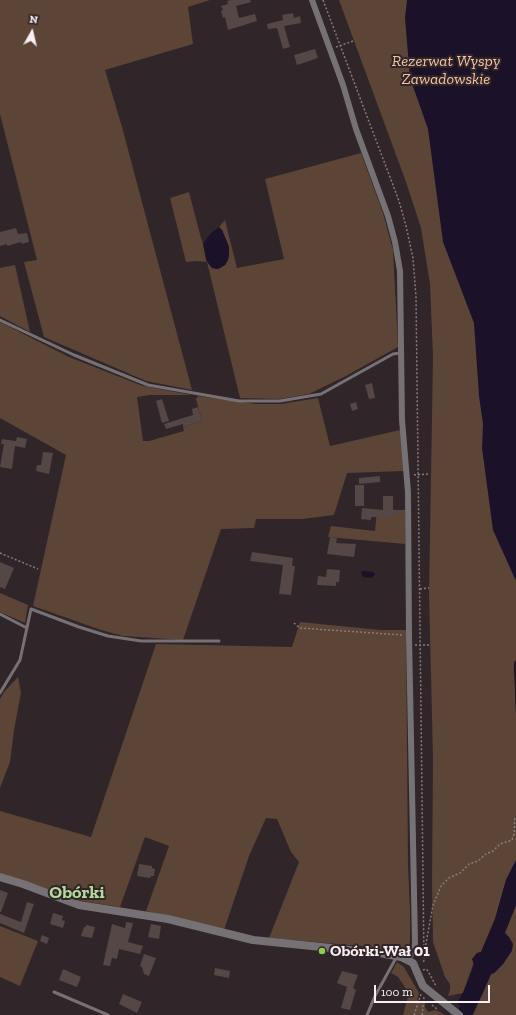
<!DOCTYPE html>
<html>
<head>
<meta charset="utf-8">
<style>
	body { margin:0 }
	#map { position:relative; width:516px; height:1015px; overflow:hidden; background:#302529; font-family:"Zilla Slab",serif }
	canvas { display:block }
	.north { position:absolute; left:12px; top:12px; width:40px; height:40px; -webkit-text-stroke:3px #302529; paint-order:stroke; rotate:8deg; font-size:11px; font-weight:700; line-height:16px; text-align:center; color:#f7eff2 }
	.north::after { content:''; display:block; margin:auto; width:14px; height:18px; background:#f7eff2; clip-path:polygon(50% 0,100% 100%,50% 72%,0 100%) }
	.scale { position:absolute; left:374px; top:985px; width:116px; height:18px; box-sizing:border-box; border:2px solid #f7eff2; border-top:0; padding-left:5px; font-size:12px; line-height:14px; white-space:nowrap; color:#f7eff2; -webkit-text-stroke:3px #302529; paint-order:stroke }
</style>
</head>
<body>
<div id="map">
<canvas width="516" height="1015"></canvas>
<div class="north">N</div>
<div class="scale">100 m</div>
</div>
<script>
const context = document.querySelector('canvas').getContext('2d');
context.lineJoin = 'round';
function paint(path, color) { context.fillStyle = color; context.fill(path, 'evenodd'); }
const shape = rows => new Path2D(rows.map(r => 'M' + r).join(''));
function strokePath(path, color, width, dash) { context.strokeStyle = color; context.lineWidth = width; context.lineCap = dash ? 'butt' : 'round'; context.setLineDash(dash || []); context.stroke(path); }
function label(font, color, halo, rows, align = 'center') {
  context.font = font + ' "Zilla Slab",serif'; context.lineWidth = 4; context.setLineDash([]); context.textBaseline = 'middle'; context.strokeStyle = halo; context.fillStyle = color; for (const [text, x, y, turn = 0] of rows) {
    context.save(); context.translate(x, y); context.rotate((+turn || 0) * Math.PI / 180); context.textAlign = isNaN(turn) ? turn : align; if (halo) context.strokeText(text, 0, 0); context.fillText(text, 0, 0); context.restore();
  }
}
paint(shape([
	[0,0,210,0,188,7,193,44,105,70,122,127,192,390,146,381,44,337,24,262,37,260,0,114],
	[339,0,516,0,516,660,514,664,516,714,516,860,506,880,495,919,481,952,477,953,463,993,448,996,450,989,450,984,445,977,433,942,432,882,433,758,429,594,433,356,430,284,421,228,406,182],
	[361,153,383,213,393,250,398,347,344,377,309,394,280,399,240,398,207,262,196,261,186,262,170,198,189,192,201,238,203,244,206,261,212,268,218,269,225,265,228,260,229,247,222,230,219,227,225,220,237,268,284,259,265,179],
	[15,265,30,332,0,316,0,268],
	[0,322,69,357,143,386,192,395,150,395,137,397,143,441,149,441,184,431,183,427,202,421,196,399,198,396,256,404,281,404,318,398,330,446,400,430,404,471,347,473,334,515,302,519,256,519,254,528,221,529,183,640,123,636,101,630,33,606,66,455,0,418],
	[377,510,405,510,405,544,328,537,331,526,375,531],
	[0,593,28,605,25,623,0,612],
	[300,622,380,630,406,630,408,864,410,911,410,942,407,950,402,952,361,946,269,938,299,862,291,852,277,819,266,818,249,856,224,930,146,911,169,846,145,837,120,907,70,899,0,874,0,811,91,837,156,644,292,647],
	[18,677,21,693,14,730,10,762,0,788,0,699,4,692],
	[516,905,516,1015,473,1015,491,974,494,973,503,964,512,951,504,933],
	[0,926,38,941,20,986,0,977],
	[397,962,404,967,408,974,419,993,417,1000,425,1002,425,1007,428,1012,436,1010,445,1015,403,1015,409,993,398,977,391,973]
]), '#5c4437');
paint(shape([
	[407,0,516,0,516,581,493,530,482,448,483,424,479,396,474,323,443,242,428,129,410,78,405,18],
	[219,227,222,230,229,247,229,255,228,260,225,265,218,269,212,268,207,261,203,244,211,233],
	[362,571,366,571,373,572,375,574,374,576,371,578,363,577,361,573],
	[516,660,516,714,514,663],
	[516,860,516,905,505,933,509,937,513,944,512,950,503,964,494,973,491,974,482,995,472,1015,457,1003,463,993,474,965,472,959,477,953,481,952,495,919,506,880]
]), '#1b1229');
strokePath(shape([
	[464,1015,472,993]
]), '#1b1229', 14);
paint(shape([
	[231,0,250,0,251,2,236,6,239,18,255,14,257,21,228,30,225,17,223,18,221,11,223,10,221,6,228,4,227,1],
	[293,13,294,18,300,16,301,23,284,26,290,47,283,49,277,28,268,29,267,24,283,20,282,15],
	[315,49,318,58,297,65,294,55],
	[16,228,18,234,27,233,29,242,22,244,21,242,7,246,7,244,0,246,0,232],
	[372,383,375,398,369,399,365,385],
	[162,399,169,421,162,423,156,401],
	[356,402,358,409,352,411,350,404],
	[198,407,202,421,183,427,183,424,166,429,164,424,193,415,192,409],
	[17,437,27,439,25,448,15,446,12,469,0,467,4,444,1,444,2,439,16,441],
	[43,452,53,453,49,474,36,471,37,465,41,465],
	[380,476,380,482,359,484,359,478],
	[355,485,364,485,364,506,355,506],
	[383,496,393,496,393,510,396,510,396,517,371,517,371,520,361,519,362,508,383,510],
	[330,537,337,538,336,543,356,544,354,557,327,554],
	[252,552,293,558,292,566,295,566,291,595,279,594,283,565,250,561],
	[0,562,14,568,5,589,0,587],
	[327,569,340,570,339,582,336,582,336,586,317,585,318,576,326,577],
	[139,864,152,866,152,868,155,869,154,876,151,876,150,878,137,876],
	[0,890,8,893,1,912,0,912],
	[27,902,34,904,24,933,0,923,0,914,21,922],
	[53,913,63,916,62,920,65,921,63,928,50,924],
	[126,922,133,923,128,942,143,946,140,954,119,949,117,959,112,958,110,966,103,965,112,924,125,928],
	[151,924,161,926,159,939,148,937],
	[86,925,95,927,92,938,81,936,84,927,86,927],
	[42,935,49,938,47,944,40,941],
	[144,954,156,958,149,976,144,974,142,967,140,966],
	[215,968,230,971,229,978,214,975],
	[63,969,81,977,77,987,59,980],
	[342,971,358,975,353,988,356,990,350,1010,341,1008,347,987,337,983],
	[123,994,142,1002,137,1013,119,1004]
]), '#544746');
strokePath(shape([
	[323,0,399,201,406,226,413,258,416,297,424,961,421,962],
	[336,47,353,41],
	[414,475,428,474],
	[0,553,38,569],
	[420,589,429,588],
	[294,623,300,628,402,635],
	[415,645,429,645],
	[425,949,433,905,441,886,449,878,460,873,469,864,478,861,486,854,493,851,500,844,512,840,514,834,515,818],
	[423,970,426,969,428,971,436,986],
	[432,1005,437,1009],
	[414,1015,421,994],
	[422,1015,424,997]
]), '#857c7f', 1.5, [2, 2]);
strokePath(shape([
	[0,320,74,355,148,385,239,401,280,401,321,394,393,354,401,353],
	[0,614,27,628],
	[0,693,20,660,31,609,79,627,108,636,141,641,219,641],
	[54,992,108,1015],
	[367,1015,375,996,396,958]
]), '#767175', 3);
strokePath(shape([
	[312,0,343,85,356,129,388,216,395,242,400,271,402,420,408,492,409,636,415,943,414,949,408,960]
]), '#767175', 6);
strokePath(shape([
	[0,877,23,884,79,905,168,919,253,940,380,953,401,957,413,963,423,986,459,1015]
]), '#767175', 8);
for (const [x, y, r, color] of [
	[322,951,4,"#88cf4a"]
]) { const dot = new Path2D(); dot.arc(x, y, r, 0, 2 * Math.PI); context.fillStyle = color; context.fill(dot); strokePath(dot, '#302529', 1.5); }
label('italic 16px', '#f7c1a2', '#302529', [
	["Rezerwat Wyspy",446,61],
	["Zawadowskie",446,79]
]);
label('bold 16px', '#f7eff2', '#302529', [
	["Obórki-Wał 01",330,951]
], 'left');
label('bold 18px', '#b4dc98', '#302529', [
	["Obórki",77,893]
]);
</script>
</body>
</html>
